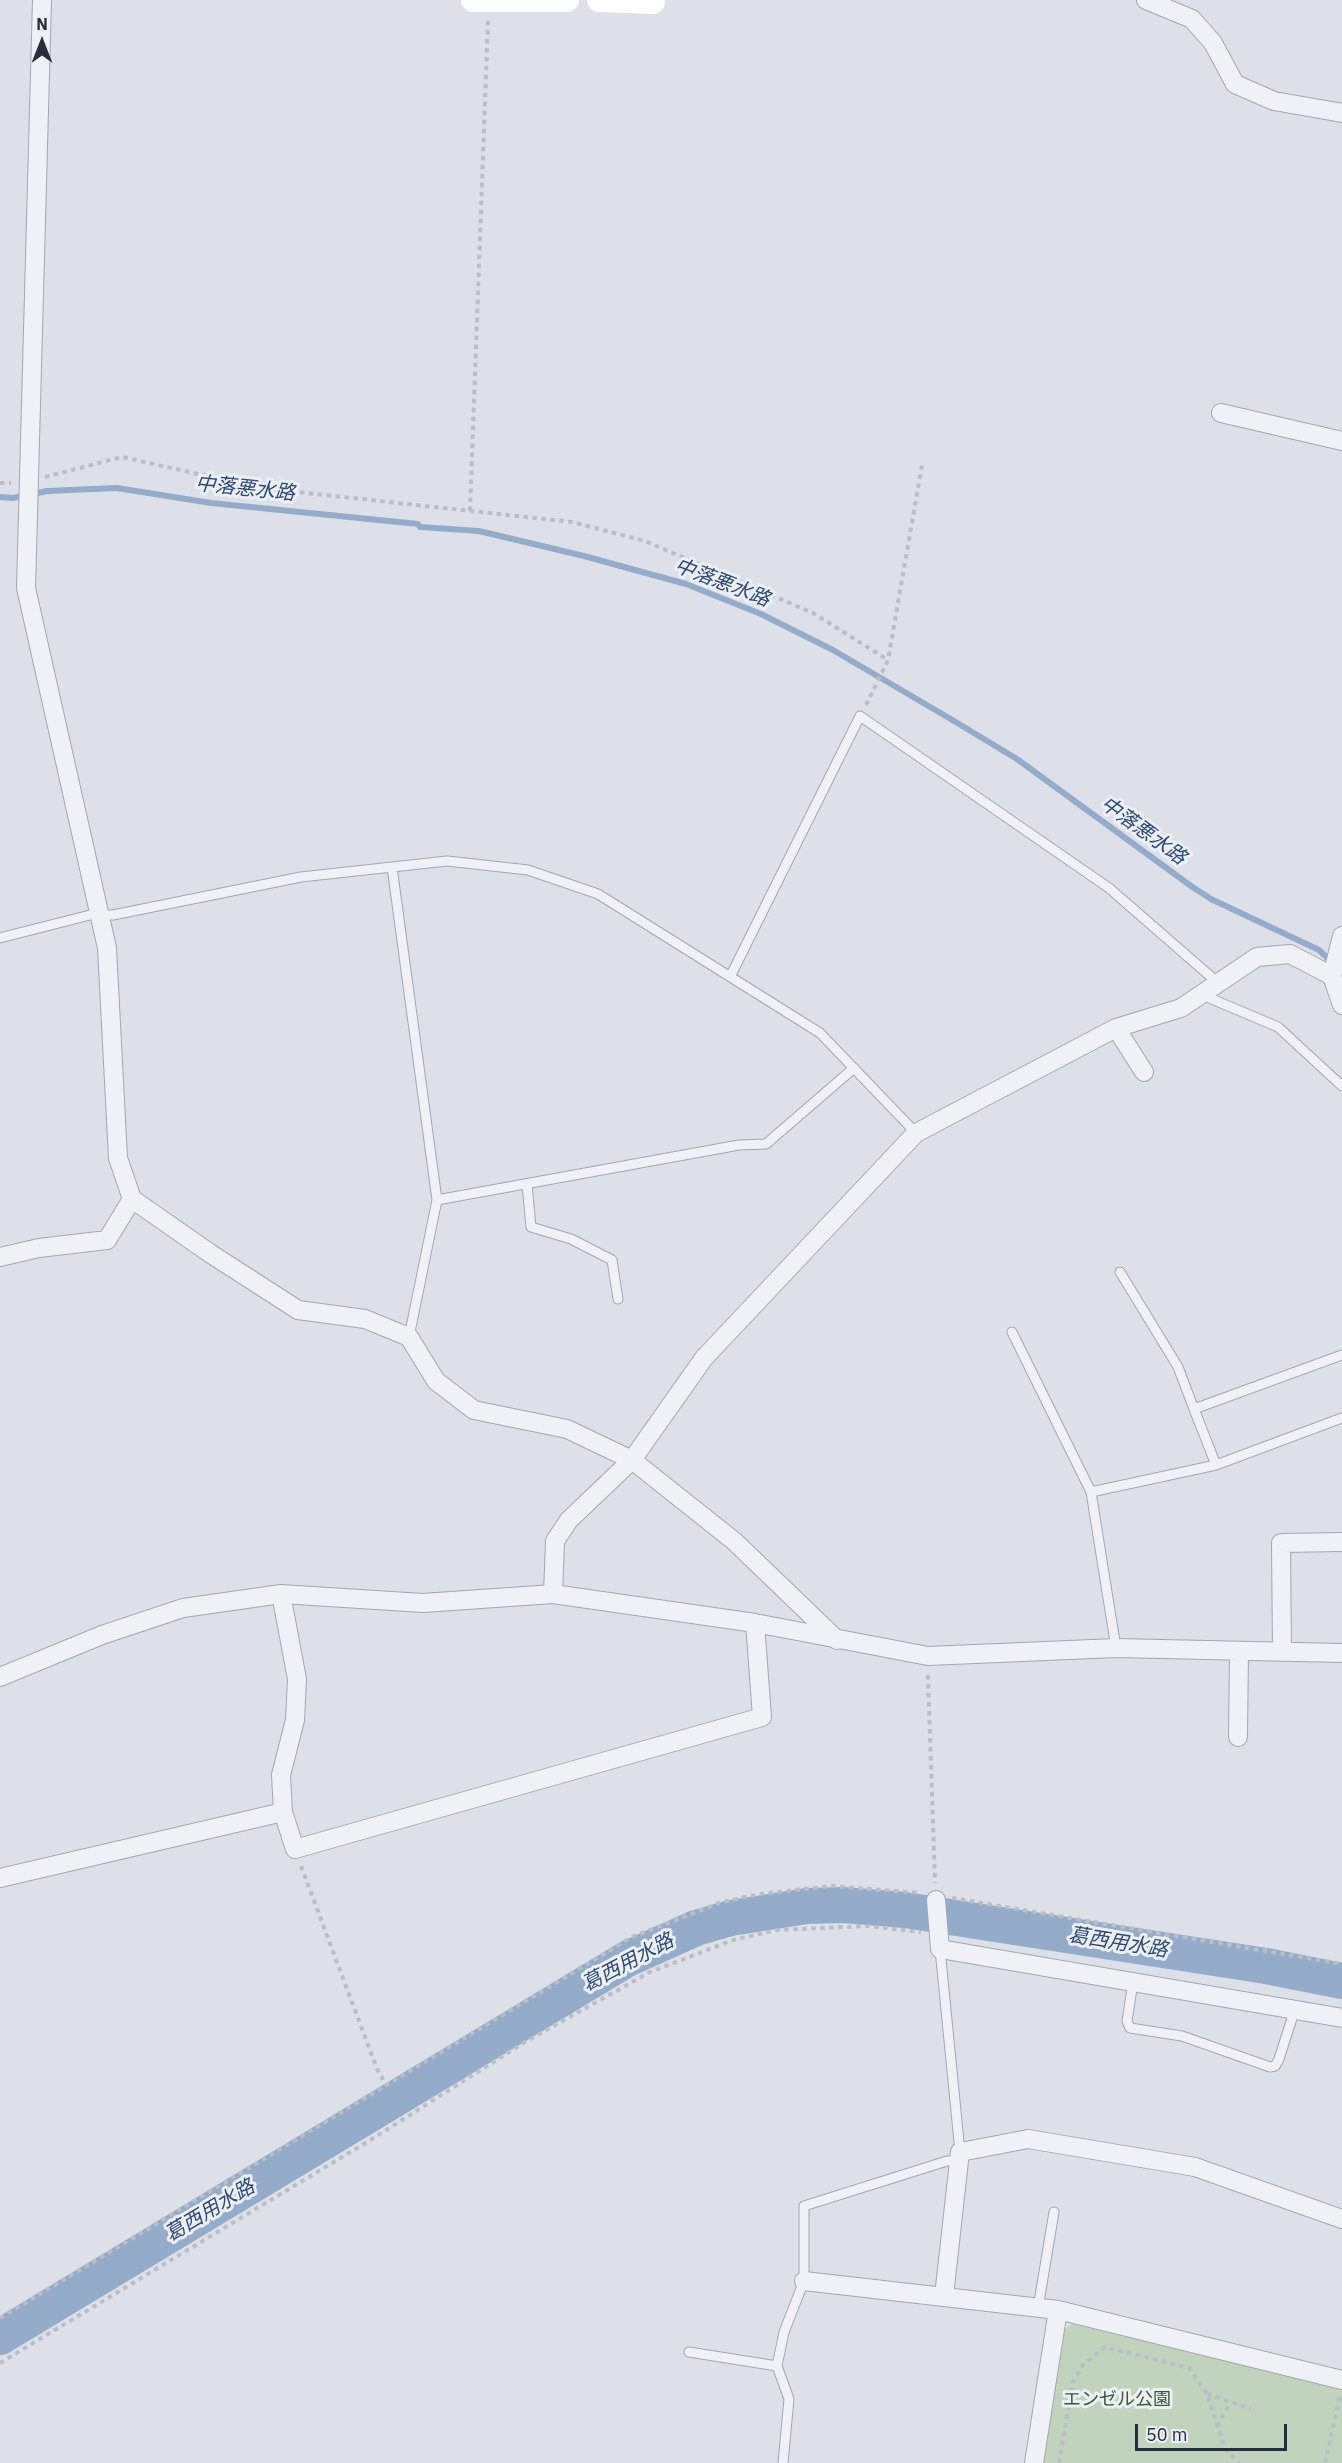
<!DOCTYPE html>
<html>
<head>
<meta charset="utf-8">
<style>
	body { margin:0 }
	#map { position:relative; width:1342px; height:2463px; overflow:hidden; background:#dde0e8; font-family:"IBM Plex Sans",sans-serif }
	canvas { display:block }
	.north { position:absolute; left:12px; top:12px; width:60px; height:60px; -webkit-text-stroke:4px #eceff5; paint-order:stroke; rotate:0deg; font-size:16px; font-weight:700; line-height:24px; text-align:center; color:#252d3f }
	.north::after { content:''; display:block; margin:auto; width:21px; height:27px; background:#252d3f; clip-path:polygon(50% 0,100% 100%,50% 72%,0 100%) }
	.scale { position:absolute; left:1135px; top:2424px; width:152px; height:27px; box-sizing:border-box; border:3px solid #252d3f; border-top:0; padding-left:8px; font-size:18px; line-height:21px; white-space:nowrap; color:#252d3f; -webkit-text-stroke:4px #eceff5; paint-order:stroke }
</style>
</head>
<body>
<div id="map">
<canvas width="1342" height="2463"></canvas>
<div class="north">N</div>
<div class="scale">50 m</div>
</div>
<script>
const context = document.querySelector('canvas').getContext('2d');
context.lineJoin = 'round';
function paint(path, color) { context.fillStyle = color; context.fill(path, 'evenodd'); }
const shape = rows => new Path2D(rows.map(r => 'M' + r).join(''));
function strokePath(path, color, width, dash) { context.strokeStyle = color; context.lineWidth = width; context.lineCap = dash ? 'butt' : 'round'; context.setLineDash(dash || []); context.stroke(path); }
function label(font, color, halo, rows, align = 'center') {
  context.font = font + ' "IBM Plex Sans","Noto Sans JP",sans-serif'; context.lineWidth = 6; context.setLineDash([]); context.textBaseline = 'middle'; context.strokeStyle = halo; context.fillStyle = color; for (const [text, x, y, turn = 0] of rows) {
    context.save(); context.translate(x, y); context.rotate((+turn || 0) * Math.PI / 180); context.textAlign = isNaN(turn) ? turn : align; if (halo) context.strokeText(text, 0, 0); context.fillText(text, 0, 0); context.restore();
  }
}
paint(shape([
	[1072,2324,1342,2389,1342,2463,1042,2463,1063,2330]
]), '#c1d2bd');
strokePath(shape([
	[0,497,13,498,47,491,117,488,211,503,418,524,420,527,479,531,584,556,686,584,761,614,833,650,949,718,1017,759,1191,886,1211,899,1319,950,1333,963]
]), '#95abca', 6);
strokePath(shape([
	[0,2337,627,1959,696,1928,731,1918,807,1906,843,1905,905,1910,1266,1966,1342,1981]
]), '#95abca', 36);
const lane = shape([
	[392,867,437,1200,739,1145,766,1144,854,1068],
	[0,938,90,915,113,915,301,877,447,861,528,870,598,894,820,1033,916,1133],
	[731,975,860,716,1109,888,1217,982],
	[1200,994,1278,1027,1342,1086],
	[527,1184,531,1227,571,1239,612,1260,618,1299],
	[1120,1272,1178,1367,1194,1409],
	[1012,1332,1091,1492],
	[409,1337,437,1200],
	[1342,1355,1194,1409,1216,1465,1342,1418],
	[1116,1648,1091,1492,1216,1465],
	[940,1949,960,2152],
	[1133,1982,1127,2021,1130,2028,1182,2036,1270,2067,1275,2066,1279,2059,1295,2009],
	[1038,2308,1054,2212],
	[689,2352,777,2366],
	[783,2463,789,2399,777,2366,784,2332,804,2281,804,2206,947,2161,959,2161]
]);
const street = shape([
	[42,0,26,588,107,948,118,1158,132,1199,211,1254,298,1310,365,1319,409,1337,436,1381,474,1410,567,1429,632,1460,704,1358,916,1133,1116,1028,1181,1008,1257,957,1290,954,1332,976],
	[1146,0,1192,19,1213,43,1235,84,1274,101,1342,113],
	[1221,413,1342,441],
	[1342,936,1332,976,1342,1005],
	[1116,1028,1144,1072],
	[0,1257,39,1248,107,1240,132,1199],
	[281,1594,297,1679,295,1720,281,1775,283,1812],
	[553,1594,555,1541,569,1520,632,1460,734,1541,837,1640],
	[1282,1652,1281,1543,1342,1542],
	[0,1677,102,1635,183,1608,281,1594,423,1603,553,1594,755,1623,928,1656,1116,1648,1342,1653],
	[1238,1737,1239,1651],
	[0,1878,283,1812,295,1849,762,1717,755,1623],
	[936,1900,940,1949,1342,2018],
	[804,2281,1058,2310,1342,2380],
	[944,2296,960,2152,971,2150,1028,2139,1195,2167,1342,2219],
	[1034,2463,1058,2310]
]);
strokePath(lane, '#a2a7b2', 11);
strokePath(street, '#a2a7b2', 20);
strokePath(shape([
	[45,477,122,457,261,488,572,522,645,541,813,613,888,660],
	[0,483,11,483],
	[470,511,488,20],
	[866,705,888,660,922,465],
	[928,1675,935,1883],
	[301,1866,377,2069,386,2085],
	[952,1898,1342,1964],
	[0,2318,632,1937,719,1903,759,1894,831,1886,920,1893],
	[0,2363,372,2139,525,2042,650,1972,733,1940,777,1930,868,1926,921,1932],
	[1207,2394,1251,2409],
	[1217,2426,1230,2403],
	[1059,2463,1073,2382,1083,2365,1105,2347,1189,2368,1207,2394,1225,2449,1239,2463],
	[1325,2463,1340,2396]
]), '#babec6', 4, [4.5, 4.5]);
strokePath(lane, '#eff1f6', 9);
strokePath(street, '#eff1f6', 18);
strokePath(shape([
	[473,0,567,0],
	[599,0,653,2,653,0]
]), '#fff', 24);
label('18px', '#375b32', '#eceff5', [
	["エンゼル公園",1117,2400]
]);
label('italic 20px', '#2e4975', '#eceff5', [
	["中落悪水路",245,489,6],
	["中落悪水路",722,583,21],
	["中落悪水路",1143,831,36],
	["葛西用水路",1118,1943,9],
	["葛西用水路",628,1963,-28],
	["葛西用水路",210,2211,-31]
]);
</script>
</body>
</html>
